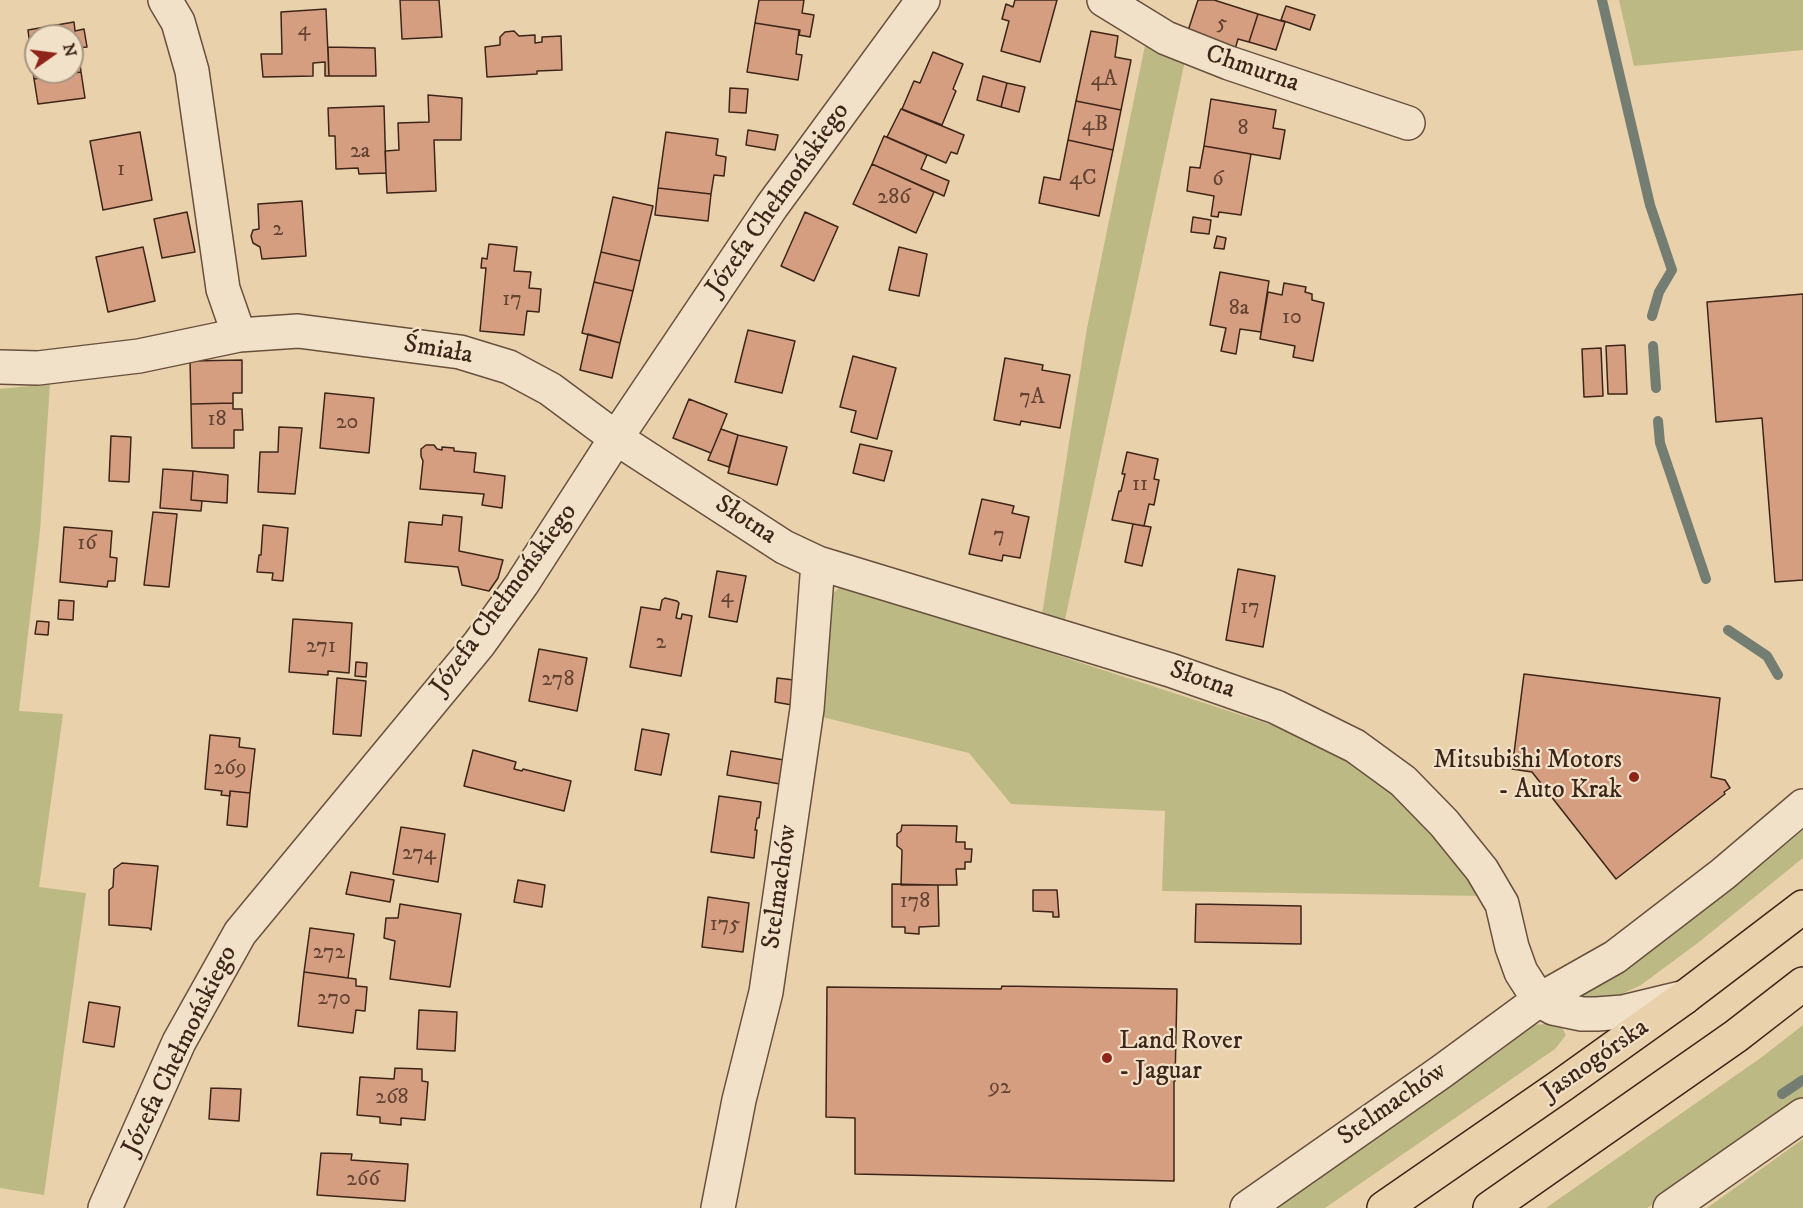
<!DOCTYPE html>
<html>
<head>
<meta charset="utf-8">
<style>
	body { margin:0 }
	#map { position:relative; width:1803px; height:1208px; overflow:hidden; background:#e9d1ab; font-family:"IM FELL DW Pica",serif }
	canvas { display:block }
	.north { position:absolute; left:24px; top:24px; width:60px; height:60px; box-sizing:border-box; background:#f1e1c8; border:2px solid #a99682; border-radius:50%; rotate:76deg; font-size:16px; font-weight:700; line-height:24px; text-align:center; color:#3d2519 }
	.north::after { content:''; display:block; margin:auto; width:21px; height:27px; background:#8f2418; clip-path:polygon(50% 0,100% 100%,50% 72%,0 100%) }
</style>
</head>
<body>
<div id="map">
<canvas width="1803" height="1208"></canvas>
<div class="north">N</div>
</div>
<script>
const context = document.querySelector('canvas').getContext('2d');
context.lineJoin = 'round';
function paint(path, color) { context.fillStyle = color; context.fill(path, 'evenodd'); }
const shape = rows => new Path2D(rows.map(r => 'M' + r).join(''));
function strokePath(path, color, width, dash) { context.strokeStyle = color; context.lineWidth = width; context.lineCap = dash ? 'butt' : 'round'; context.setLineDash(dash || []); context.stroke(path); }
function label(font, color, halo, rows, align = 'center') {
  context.font = font + ' "IM FELL DW Pica",serif'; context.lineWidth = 4.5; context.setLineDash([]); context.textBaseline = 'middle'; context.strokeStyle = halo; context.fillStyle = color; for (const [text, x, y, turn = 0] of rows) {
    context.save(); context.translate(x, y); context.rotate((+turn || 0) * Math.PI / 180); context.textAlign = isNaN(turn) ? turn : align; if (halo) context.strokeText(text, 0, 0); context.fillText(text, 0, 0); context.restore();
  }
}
paint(shape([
	[1619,0,1803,0,1803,50,1634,66],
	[1147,36,1186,56,1064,624,1041,621,1087,328],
	[50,384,40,531,19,711,63,714,39,887,86,893,44,1195,0,1188,0,389],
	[842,585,1278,727,1350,758,1410,807,1483,896,1162,891,1165,811,1011,804,969,753,818,716,826,600],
	[1803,825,1803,858,1699,942,1641,985,1605,1002,1592,1002,1580,993],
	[1547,1024,1562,1028,1566,1035,1555,1049,1325,1208,1276,1208,1506,1047,1517,1033,1532,1025],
	[1803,1025,1803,1100,1647,1208,1546,1208,1762,1057],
	[1803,1139,1803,1208,1707,1208]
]), '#bdb984');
strokePath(shape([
	[1602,0,1650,205,1672,270,1659,292,1652,316],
	[1653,346,1656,388],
	[1658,421,1660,443,1706,579],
	[1728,630,1767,656,1778,675],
	[1782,1094,1803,1080]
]), '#737d71', 10);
const building = shape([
	[400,0,439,0,442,37,402,39,400,0],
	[759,0,804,0,802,13,814,15,810,37,799,35,800,30,755,23,759,0],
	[1015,0,1057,0,1040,62,1001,51,1009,21,1002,19,1006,4,1013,7,1015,0],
	[1198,0,1214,0,1258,14,1249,42,1238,39,1235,49,1187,34,1198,0],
	[1286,6,1315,15,1310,30,1281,20,1286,6],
	[326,9,329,76,325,76,325,62,313,63,313,76,263,77,261,54,282,54,281,12,326,9],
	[1258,14,1285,22,1276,50,1249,42,1258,14],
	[74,22,75,31,84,29,87,47,78,48,81,72,34,79,28,30,74,22],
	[36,36,72,36,72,72,36,72,36,36],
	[755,23,799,30,796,54,802,55,798,80,747,72,755,23],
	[514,31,519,36,535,35,535,43,542,42,542,37,561,36,562,70,537,71,537,74,487,77,485,47,500,45,500,37,505,32,514,31],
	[1091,31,1118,36,1115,57,1131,60,1121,110,1076,101,1091,31],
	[328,47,375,48,376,76,329,76,328,47],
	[933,52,963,64,953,89,956,91,942,125,902,109,914,81,920,83,933,52],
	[81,72,85,98,38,104,34,79,81,72],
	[983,76,1007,83,1001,107,977,100,983,76],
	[1007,83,1025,87,1019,112,1001,107,1007,83],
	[730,88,748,89,746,113,729,112,730,88],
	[428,95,462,98,461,140,434,140,436,191,387,193,385,151,399,150,398,123,429,122,428,95],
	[1211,99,1276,110,1273,128,1285,130,1280,159,1204,146,1211,99],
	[1076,101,1121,110,1113,150,1068,140,1076,101],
	[384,106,386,173,359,174,358,168,336,169,335,136,329,136,328,108,384,106],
	[901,109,964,135,957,154,951,152,946,163,887,137,901,109],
	[748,130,778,135,775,150,746,145,748,130],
	[140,132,152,200,103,210,90,141,140,132],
	[666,132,718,139,716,155,726,157,724,176,714,175,711,194,658,188,666,132],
	[884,136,927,155,921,169,949,181,944,196,872,164,884,136],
	[1068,140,1113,150,1099,216,1039,203,1044,177,1060,180,1068,140],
	[1204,146,1251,154,1241,215,1219,212,1218,217,1211,216,1214,196,1187,191,1190,167,1200,168,1204,146],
	[872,164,934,192,916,233,853,204,872,164],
	[658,188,711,194,708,221,655,215,658,188],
	[613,197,653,206,640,261,601,252,613,197],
	[302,201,306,256,262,259,260,247,253,243,251,236,253,230,259,229,258,204,302,201],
	[187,212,195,252,162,258,154,219,187,212],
	[805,212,838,227,814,281,781,266,805,212],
	[1193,217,1211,220,1209,234,1191,232,1193,217],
	[1217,236,1226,238,1224,249,1214,248,1217,236],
	[489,244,517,247,514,271,531,272,529,288,541,289,539,312,527,311,524,335,480,331,486,268,481,268,482,258,487,259,489,244],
	[143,247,155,301,108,312,96,257,143,247],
	[899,247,927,254,919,296,889,290,899,247],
	[601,252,640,261,633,291,594,282,601,252],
	[1220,272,1269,281,1261,332,1240,329,1236,354,1221,351,1226,328,1210,325,1220,272],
	[594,282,633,291,620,343,582,333,594,282],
	[1284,283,1306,287,1305,292,1312,294,1312,300,1324,303,1313,361,1293,357,1295,346,1260,339,1268,292,1282,295,1284,283],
	[1803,294,1803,580,1775,582,1762,418,1716,422,1707,302,1803,294],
	[748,330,795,341,782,393,735,382,748,330],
	[588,334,620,343,612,378,580,370,588,334],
	[1625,345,1627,394,1608,394,1606,346,1625,345],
	[1601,348,1603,396,1584,397,1582,349,1601,348],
	[853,356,896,368,877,439,851,432,856,411,840,407,853,356],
	[1005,358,1043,365,1042,370,1070,375,1060,428,1021,421,1020,425,994,420,1005,358],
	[242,360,242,393,233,393,233,403,191,404,190,361,242,360],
	[325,393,374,398,369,453,320,448,325,393],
	[689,399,727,414,711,453,673,438,689,399],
	[233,403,233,409,242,409,243,430,234,430,234,448,192,448,191,404,233,403],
	[279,427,302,428,295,494,258,492,260,452,278,452,279,427],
	[721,429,738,435,729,467,708,460,721,429],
	[738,435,787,447,777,485,728,473,738,435],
	[111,436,131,437,129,482,109,481,111,436],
	[860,444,892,451,884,481,853,473,860,444],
	[426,445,434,445,437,449,442,450,442,447,454,448,454,451,476,453,474,472,505,476,502,508,482,505,484,494,420,489,423,461,421,456,421,449,426,445],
	[1127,452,1158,459,1154,479,1159,480,1154,505,1149,504,1144,526,1112,520,1119,491,1121,491,1125,474,1122,474,1127,452],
	[163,469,193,471,191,500,202,501,201,511,160,508,163,469],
	[193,471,228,475,227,503,191,500,193,471],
	[982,499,1014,506,1012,513,1029,517,1020,558,1003,555,1002,561,969,554,982,499],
	[153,512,177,514,169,587,144,585,153,512],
	[443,515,462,517,459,551,503,560,498,578,489,591,462,585,458,567,405,562,409,522,442,525,443,515],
	[1133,524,1151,527,1142,566,1125,562,1133,524],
	[263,525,288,528,283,581,272,580,273,573,257,572,259,555,261,555,263,525],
	[64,527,112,531,110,557,117,558,115,581,108,581,107,587,60,582,64,527],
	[1238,569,1275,576,1263,647,1226,640,1238,569],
	[717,571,746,576,737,622,709,617,717,571],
	[665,598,677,601,679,603,676,618,681,619,682,614,692,616,681,676,630,667,641,607,660,610,662,600,665,598],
	[59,600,74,601,73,620,58,619,59,600],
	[293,619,352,623,349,673,328,671,328,675,289,672,293,619],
	[37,621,49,622,48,635,35,634,37,621],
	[539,649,587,658,577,711,529,701,539,649],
	[356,662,367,663,366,677,355,676,356,662],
	[1524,674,1720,698,1711,777,1725,780,1730,788,1724,792,1725,794,1616,879,1532,772,1512,769,1524,674],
	[337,678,366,681,361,736,333,734,337,678],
	[777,678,794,680,792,705,775,702,777,678],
	[642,729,669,734,661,775,635,770,642,729],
	[210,735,240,738,239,747,255,749,250,793,230,791,230,796,221,795,222,791,205,789,210,735],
	[473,750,516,762,514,769,522,771,523,769,571,781,564,811,464,786,473,750],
	[731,751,784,760,780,784,727,775,731,751],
	[230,791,250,793,247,827,227,825,230,791],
	[719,796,761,802,759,818,757,818,755,830,757,830,754,858,711,852,719,796],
	[902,825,957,826,956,842,965,842,965,849,972,849,971,862,965,862,965,869,956,869,957,885,901,885,902,850,897,846,897,834,901,831,902,825],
	[401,827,445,834,438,882,393,874,401,827],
	[122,863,158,866,151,930,149,928,109,925,109,890,113,887,114,869,122,863],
	[351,872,394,880,390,902,346,894,351,872],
	[518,880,545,885,542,907,514,902,518,880],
	[892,884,938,885,939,926,919,927,919,934,905,933,905,927,892,927,892,884],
	[1033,890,1057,890,1059,917,1053,917,1053,912,1033,911,1033,890],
	[708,897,749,903,743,952,702,947,708,897],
	[400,904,461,914,450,987,390,979,395,941,384,938,386,918,398,918,400,904],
	[1196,904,1301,906,1301,944,1195,942,1196,904],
	[310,928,354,934,348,978,304,972,310,928],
	[304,972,356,979,356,986,367,987,365,1011,356,1010,353,1033,298,1026,304,972],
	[1002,986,1177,989,1175,1081,1174,1081,1174,1181,855,1174,855,1118,826,1117,827,987,1001,989,1002,986],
	[89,1002,120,1007,114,1047,83,1042,89,1002],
	[419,1010,457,1012,455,1051,417,1049,419,1010],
	[395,1068,422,1069,422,1081,428,1082,425,1120,401,1118,401,1125,380,1123,380,1117,357,1115,360,1077,394,1079,395,1068],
	[211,1088,241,1089,239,1121,209,1119,211,1088],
	[321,1153,352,1154,351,1160,408,1164,405,1201,317,1195,321,1153]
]);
paint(building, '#d69e80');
strokePath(building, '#3d2519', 1.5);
const minor = shape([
	[165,0,178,22,192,71,223,289,239,335],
	[1104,0,1166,38,1229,63,1408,123],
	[0,367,38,368,139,356,239,335,298,331,460,352,509,367,550,389,616,438,784,547,818,563,1170,670,1276,707,1355,746,1403,781,1444,823,1482,870,1502,904,1512,947,1521,972,1539,1000,1553,1008,1582,1014,1597,1014,1623,1012,1685,997],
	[105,1208,179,1042,240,933,479,644,522,584,616,438,772,206,923,0],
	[718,1208,739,1100,766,992,807,709,818,563],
	[1247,1208,1441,1072,1539,1000,1615,957,1723,874,1803,806],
	[1670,1208,1803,1115]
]);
const major = shape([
	[1384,1208,1562,1085,1685,997,1803,907],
	[1490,1208,1736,1036,1803,984]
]);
strokePath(minor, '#68503e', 36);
strokePath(major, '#3d2519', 36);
strokePath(minor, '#f1e1c8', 33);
strokePath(major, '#e9d1ab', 33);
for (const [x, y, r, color] of [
	[1634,777,6,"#8f2418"],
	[1107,1058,6,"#8f2418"]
]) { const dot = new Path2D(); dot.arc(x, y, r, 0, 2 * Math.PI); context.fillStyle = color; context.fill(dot); strokePath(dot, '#f1e1c8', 2); }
label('22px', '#634333', null, [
	["5",1222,24],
	["4",304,30],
	["4A",1104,80],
	["4B",1095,125],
	["8",1243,129],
	["2a",360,152],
	["1",121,170],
	["4C",1083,179],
	["6",1218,180],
	["286",894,198],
	["2",278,230],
	["17",512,300],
	["8a",1239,309],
	["10",1292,318],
	["7A",1032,398],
	["18",217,420],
	["20",347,423],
	["11",1140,485],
	["7",999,536],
	["16",87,544],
	["4",727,597],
	["17",1250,608],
	["2",661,643],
	["271",321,647],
	["278",558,680],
	["269",230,769],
	["274",419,854],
	["178",915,902],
	["175",725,925],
	["272",329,953],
	["270",334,999],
	["92",1000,1088],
	["268",392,1098],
	["266",363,1180]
]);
label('26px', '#3d2519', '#f1e1c8', [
	["Chmurna",1252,70,19],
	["Józefa Chełmońskiego",779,200,-55],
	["Śmiała",438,351,10],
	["Słotna",745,521,33],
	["Józefa Chełmońskiego",505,600,-54],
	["Słotna",1202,681,19],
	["Stelmachów",781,887,-82],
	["Józefa Chełmońskiego",181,1051,-64],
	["Jasnogórska",1596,1061,-35],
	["Stelmachów",1393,1105,-35]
]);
label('26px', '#3d2519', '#f1e1c8', [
	["Mitsubishi Motors",1622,762],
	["- Auto Krak",1622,792],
	["Land Rover",1119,1043,"left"],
	["- Jaguar",1119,1073,"left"]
], 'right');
</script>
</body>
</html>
